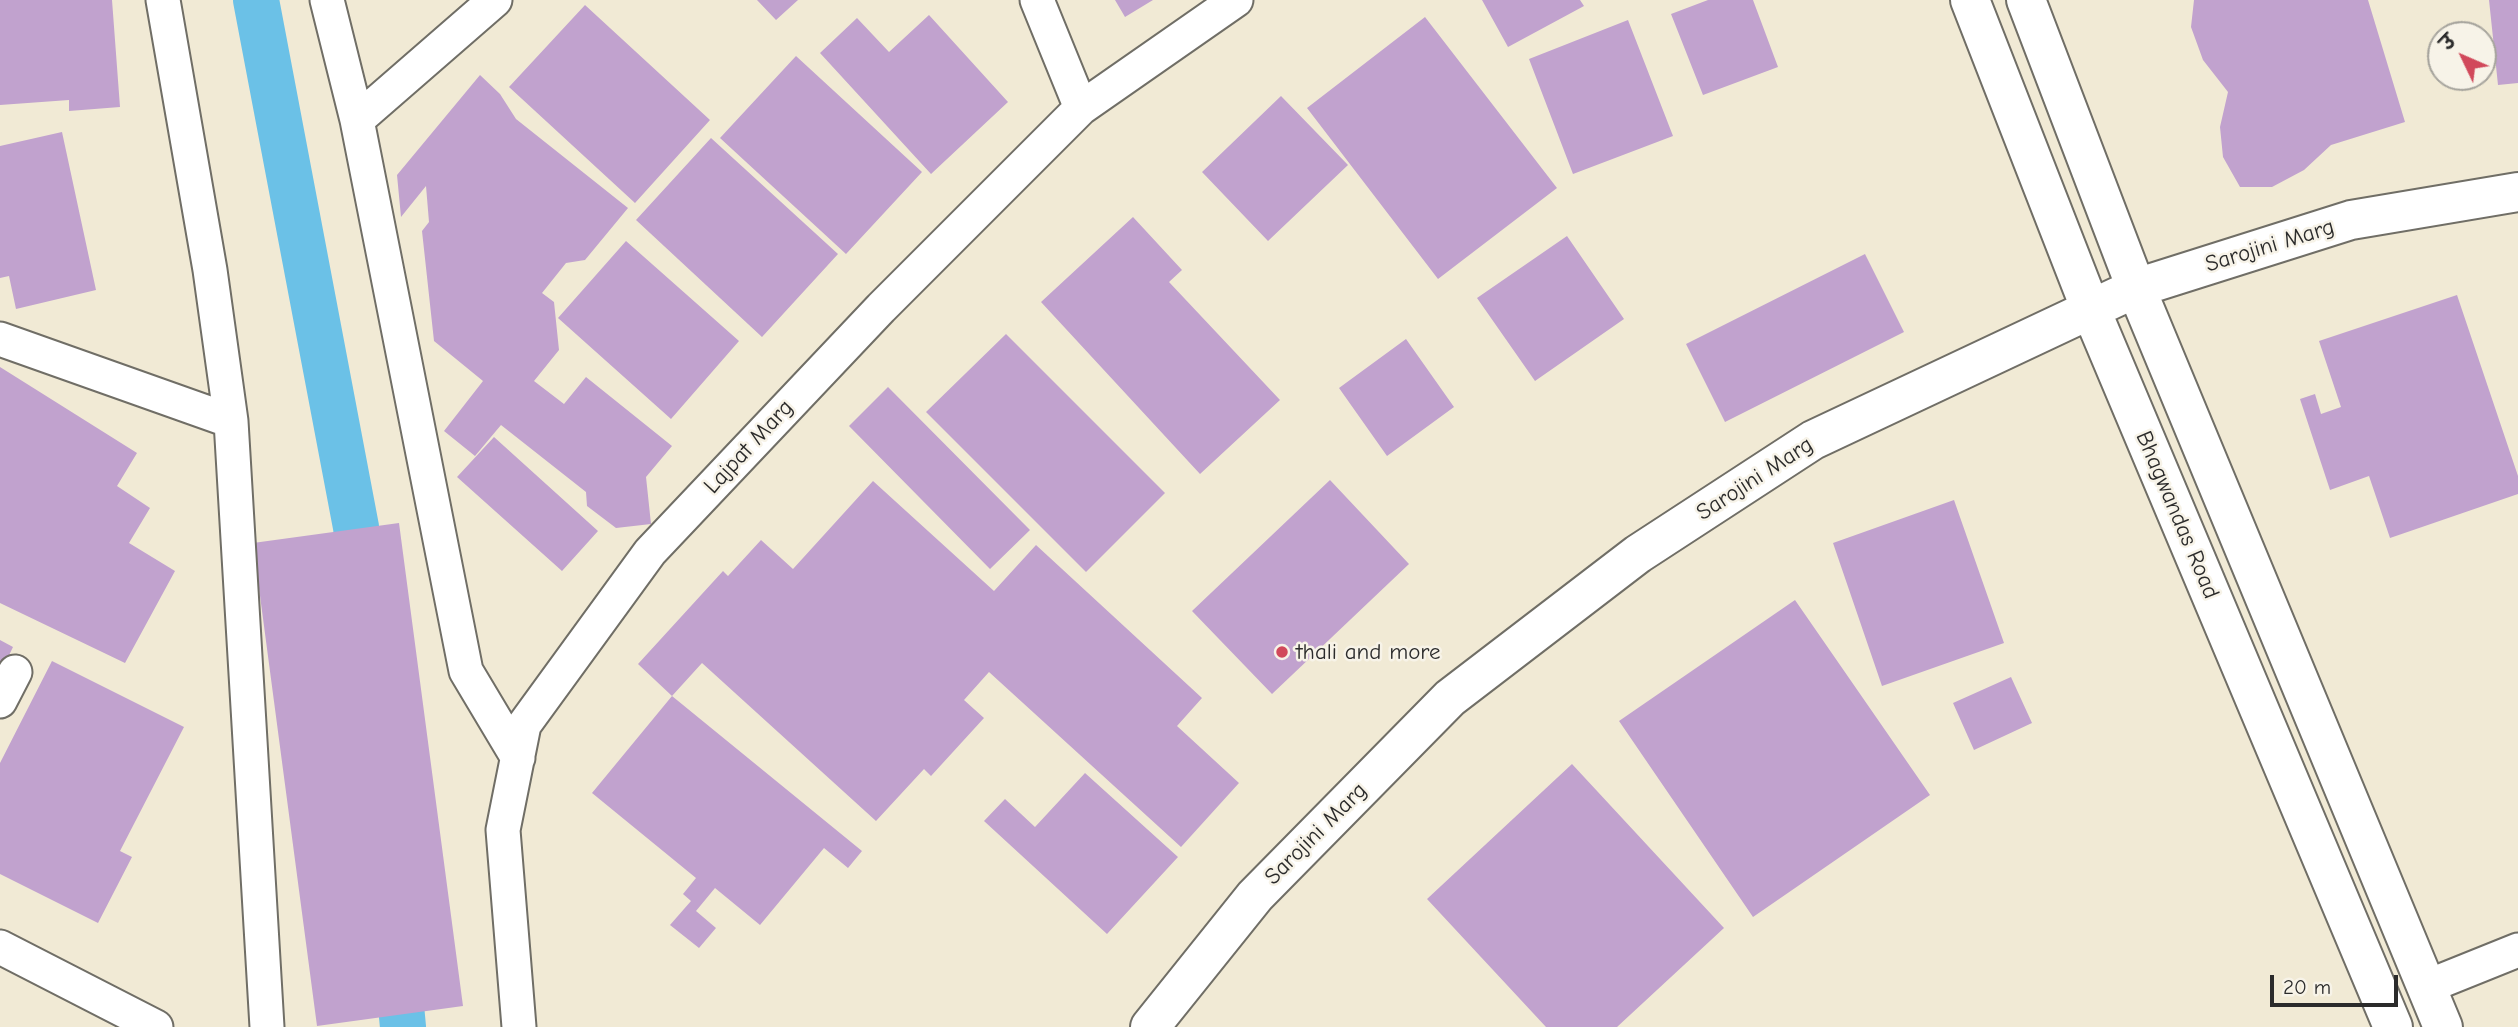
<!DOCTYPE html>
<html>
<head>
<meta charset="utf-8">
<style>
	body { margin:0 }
	#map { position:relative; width:2518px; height:1027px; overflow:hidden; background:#f1ead5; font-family:"Comic Neue","Playpen Sans Deva",sans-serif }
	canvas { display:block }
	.north { position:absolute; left:2427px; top:21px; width:70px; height:70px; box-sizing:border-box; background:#f7f3e8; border:2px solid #a5a39c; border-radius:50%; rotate:314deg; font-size:19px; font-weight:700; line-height:28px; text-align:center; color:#2b2b2b }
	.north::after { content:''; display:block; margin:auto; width:24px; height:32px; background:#d1495b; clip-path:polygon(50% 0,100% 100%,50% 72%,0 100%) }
	.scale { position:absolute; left:2270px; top:975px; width:128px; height:32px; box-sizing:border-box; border:4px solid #2b2b2b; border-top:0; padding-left:9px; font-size:21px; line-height:24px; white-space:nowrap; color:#2b2b2b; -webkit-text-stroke:5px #f7f3e8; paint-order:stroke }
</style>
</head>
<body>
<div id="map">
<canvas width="2518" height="1027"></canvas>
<div class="north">उ</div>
<div class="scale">20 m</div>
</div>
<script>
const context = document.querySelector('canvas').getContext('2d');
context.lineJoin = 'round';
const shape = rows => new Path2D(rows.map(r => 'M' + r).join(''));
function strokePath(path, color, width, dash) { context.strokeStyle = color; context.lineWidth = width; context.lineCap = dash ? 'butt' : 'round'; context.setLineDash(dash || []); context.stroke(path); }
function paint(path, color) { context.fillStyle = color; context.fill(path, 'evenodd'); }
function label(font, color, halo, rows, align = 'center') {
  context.font = font + ' "Comic Neue",sans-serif'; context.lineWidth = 5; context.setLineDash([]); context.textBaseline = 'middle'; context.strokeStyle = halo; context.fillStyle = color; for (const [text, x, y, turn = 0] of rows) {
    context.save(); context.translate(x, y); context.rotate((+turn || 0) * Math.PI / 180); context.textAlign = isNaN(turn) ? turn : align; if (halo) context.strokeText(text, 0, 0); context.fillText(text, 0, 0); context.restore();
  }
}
strokePath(shape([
	[256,0,356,527,362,592],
	[396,953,403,1027]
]), '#6bc1e7', 46);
paint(shape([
	[0,0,112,0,120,107,69,111,69,100,0,105],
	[757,0,798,0,776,20],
	[1115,0,1153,0,1125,17],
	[1482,0,1580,0,1584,6,1508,47],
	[1708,0,1753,0,1778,67,1703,95,1671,14],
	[2194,0,2368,0,2405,122,2331,145,2304,170,2272,187,2240,187,2223,157,2220,127,2228,92,2203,60,2191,27],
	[2489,0,2518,0,2518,83,2498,85],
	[585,5,710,120,635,203,509,87],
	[929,15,1008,102,931,174,820,53,857,18,889,52],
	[1425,17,1557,188,1438,279,1307,108],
	[1628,20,1673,136,1573,174,1529,59],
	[796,56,922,172,846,254,720,138],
	[480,75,500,94,516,119,628,208,585,260,566,263,542,293,554,302,559,350,534,381,564,404,586,377,672,446,646,477,651,524,616,528,587,506,586,492,501,425,475,456,444,431,483,381,434,341,422,231,429,222,426,186,401,217,397,175],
	[1281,96,1348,165,1268,241,1202,172],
	[62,132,96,290,16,309,9,276,0,278,0,146],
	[711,138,838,254,762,337,636,220],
	[1133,217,1182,270,1169,282,1280,400,1200,474,1041,302],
	[1567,236,1624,319,1535,381,1477,298],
	[626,241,739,341,671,419,558,318],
	[1865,254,1904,332,1725,422,1686,344],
	[2457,295,2518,476,2518,494,2390,538,2369,476,2330,490,2300,399,2315,394,2321,414,2341,407,2319,341],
	[1006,334,1165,493,1086,572,926,412],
	[1406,339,1454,407,1387,456,1339,388],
	[0,367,137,453,117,486,150,508,129,543,175,571,125,663,0,603],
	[888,387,1030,530,990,569,849,426],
	[494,437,598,531,562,571,457,477],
	[1330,480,1409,564,1272,694,1192,611],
	[873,481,994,591,1036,545,1202,698,1177,726,1239,783,1181,847,989,672,964,700,984,718,931,776,924,769,876,821,702,663,672,696,638,664,723,571,728,576,761,540,793,569],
	[1954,500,2004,643,1882,686,1833,543],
	[399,523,463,1006,317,1026,253,543],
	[1795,600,1930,795,1753,917,1619,721],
	[0,640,13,647,0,674],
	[52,661,184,727,120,851,132,857,98,923,0,874,0,763],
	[2011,677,2032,723,1974,750,1953,703],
	[672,696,862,851,848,868,824,848,760,925,715,888,696,911,716,928,699,948,670,925,691,901,683,894,696,878,592,793],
	[1572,764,1724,928,1617,1027,1546,1027,1427,899],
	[1085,773,1178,857,1107,934,984,821,1005,799,1035,827]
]), '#c1a2ce');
const street = shape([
	[163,0,210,270,231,421,267,1027],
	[327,0,357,120,466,671,518,758],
	[1037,0,1081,108],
	[357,120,495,0],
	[0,339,231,421],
	[0,701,15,672],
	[0,947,156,1027],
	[2426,987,2518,950],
	[519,1027,503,830,524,725,650,552,881,308,1081,108,1236,0]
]);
const secondary = shape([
	[1970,0,2091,310,2393,1027],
	[2026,0,2136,288,2443,1027],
	[1150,1027,1255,896,1450,698,1638,554,1813,440,2136,288,2351,220,2518,192]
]);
strokePath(street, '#706e66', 37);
strokePath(secondary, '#706e66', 42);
strokePath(street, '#fff', 33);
strokePath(secondary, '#fff', 38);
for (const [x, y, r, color] of [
	[1282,652,7,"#d1495b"]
]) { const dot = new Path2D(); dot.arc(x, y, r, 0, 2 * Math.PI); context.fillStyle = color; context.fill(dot); strokePath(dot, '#f7f3e8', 2.5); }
label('23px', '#2b2b2b', '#f7f3e8', [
	["Sarojini Marg",2270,246,-17],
	["Lajpat Marg",749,447,-47],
	["Sarojini Marg",1755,479,-33],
	["Bhagwandas Road",2177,515,67],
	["Sarojini Marg",1316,834,-45]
]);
label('23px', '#2b2b2b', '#f7f3e8', [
	["thali and more",1296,652]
], 'left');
</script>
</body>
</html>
